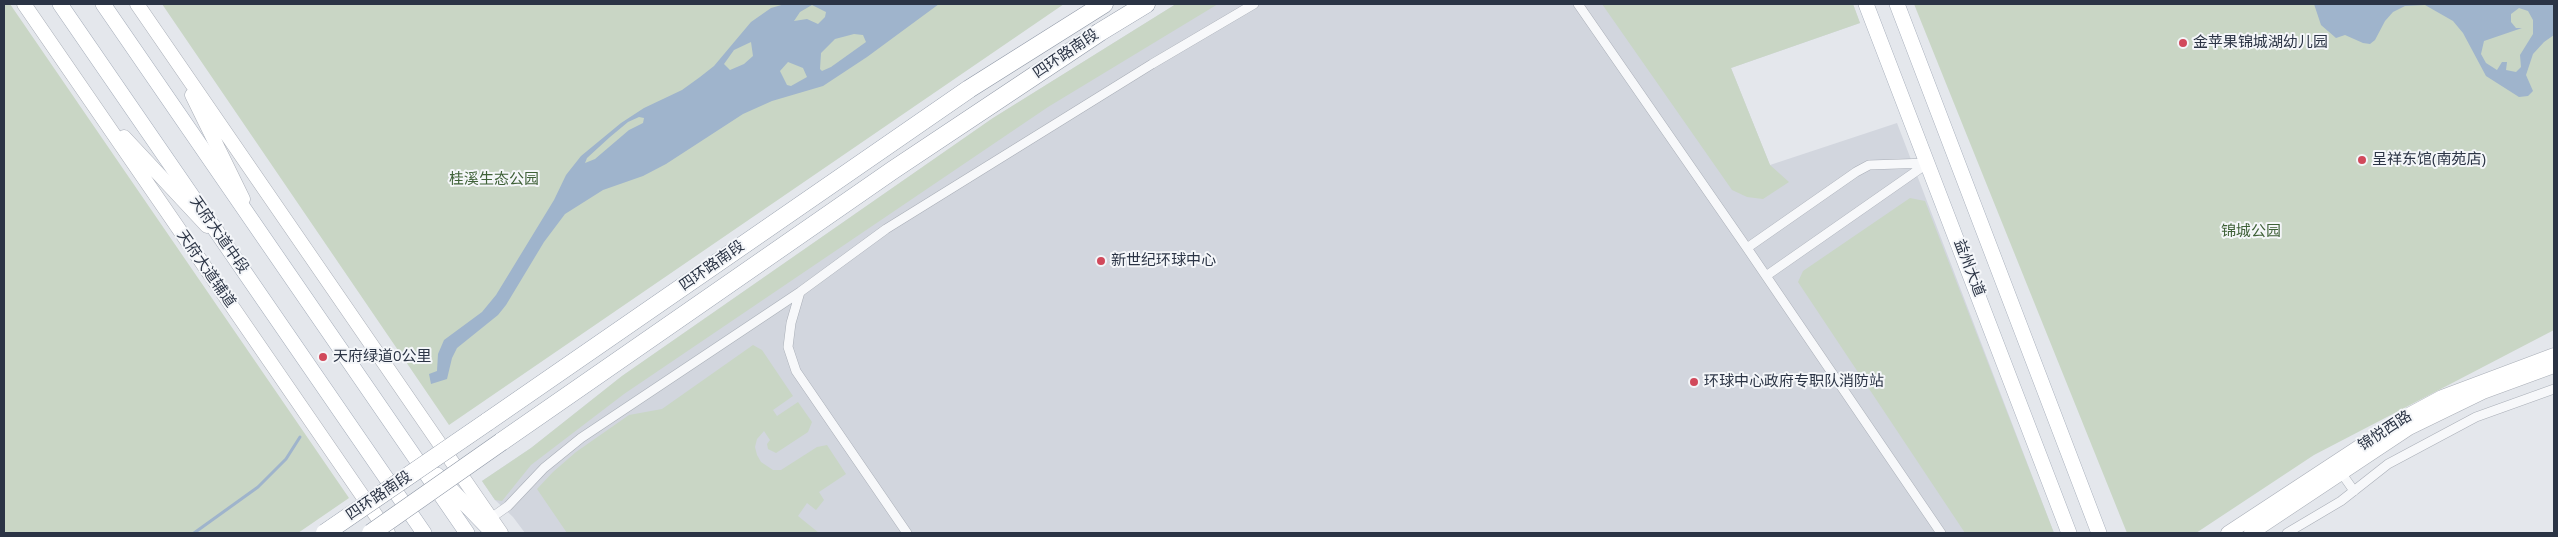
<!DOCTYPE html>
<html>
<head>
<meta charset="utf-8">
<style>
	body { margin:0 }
	#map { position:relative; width:2558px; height:537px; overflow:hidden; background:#e4e7ec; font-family:"Open Sans",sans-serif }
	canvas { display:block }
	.frame { position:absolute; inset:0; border:5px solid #2b3445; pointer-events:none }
</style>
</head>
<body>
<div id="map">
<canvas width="2558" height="537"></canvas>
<div class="frame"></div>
</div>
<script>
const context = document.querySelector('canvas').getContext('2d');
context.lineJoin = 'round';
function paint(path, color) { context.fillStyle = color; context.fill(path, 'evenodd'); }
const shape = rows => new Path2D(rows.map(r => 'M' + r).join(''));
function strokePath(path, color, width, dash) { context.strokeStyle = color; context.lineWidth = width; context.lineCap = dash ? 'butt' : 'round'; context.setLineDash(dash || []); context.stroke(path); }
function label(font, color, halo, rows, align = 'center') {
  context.font = font + ' "Open Sans","Noto Sans SC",sans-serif'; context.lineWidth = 4; context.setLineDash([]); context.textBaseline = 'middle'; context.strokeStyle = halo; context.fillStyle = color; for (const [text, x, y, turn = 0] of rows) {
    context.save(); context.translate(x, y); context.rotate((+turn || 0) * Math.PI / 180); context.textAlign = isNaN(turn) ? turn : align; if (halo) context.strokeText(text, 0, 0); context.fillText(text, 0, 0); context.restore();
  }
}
paint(shape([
	[1176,4,1853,4,1860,23,1731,68,1770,165,1897,123,2054,533,525,533,513,517,495,500,482,481,531,448,622,376,993,118]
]), '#d2d6de');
paint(shape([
	[4,4,10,4,349,498,298,533,4,533],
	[162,4,1064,4,449,425],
	[1176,4,1218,4,1048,107,624,394,531,465,502,501,495,500,482,481,531,448,622,376,993,118],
	[1602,4,1853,4,1860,23,1731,68,1770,165,1789,182,1763,199,1747,197,1732,190],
	[1914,4,2554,4,2554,330,2314,455,2196,533,2127,533],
	[1910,198,1925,201,2054,533,1965,533,1798,282,1803,271],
	[753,345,762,350,793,396,773,410,777,416,798,402,812,422,808,432,776,453,768,449,767,444,770,440,764,431,757,439,755,447,757,455,761,462,773,470,781,470,817,447,827,445,846,474,819,492,824,500,816,510,807,503,798,516,819,533,567,533,537,489,553,472,576,452,629,415,662,409]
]), '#c9d6c5');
paint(shape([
	[785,4,939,4,867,57,823,86,772,101,743,114,666,164,643,176,603,190,565,214,544,242,506,305,498,315,457,348,452,358,447,379,431,384,429,374,437,371,438,354,444,340,482,312,496,295,554,200,566,175,581,156,621,123,644,108,682,90,700,77,714,66,751,22,771,8],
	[812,5,826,12,825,17,818,24,807,19,794,21,800,12],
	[854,34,863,35,866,42,831,67,822,71,820,69,821,53,835,39],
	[751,42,753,56,744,64,730,70,724,64,734,50],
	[788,62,803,68,807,77,791,86,787,85,780,71],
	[639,117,644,118,643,123,629,130,595,159,585,163,587,158,610,137,628,122],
	[2314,4,2554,4,2554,35,2544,42,2533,54,2526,75,2533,91,2528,96,2519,97,2486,76,2463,33,2453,21,2425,5,2405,6,2393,12,2385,21,2375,40,2370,44,2363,43,2345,35,2336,38,2321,25],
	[2519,8,2528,11,2533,20,2533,34,2520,55,2521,67,2516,72,2506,70,2507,62,2502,62,2497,70,2486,63,2481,54,2484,41,2522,28,2516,28,2511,22,2511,14]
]), '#9fb4cc');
strokePath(shape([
	[194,533,258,487,286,459,300,437]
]), '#9fb4cc', 3);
const street = shape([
	[1578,4,1747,248,1941,533],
	[1747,248,1856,172,1869,165,1928,163],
	[1766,276,1928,163],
	[800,292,791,323,788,347,796,371,907,533],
	[2340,471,2354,491],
	[491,518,508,506,544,468,581,438,800,292,886,229,1152,64,1254,4],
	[2287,533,2341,501,2388,464,2476,417,2554,389]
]);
const secondary = shape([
	[24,4,388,533],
	[137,4,501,533],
	[192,95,243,199],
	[124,137,207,226],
	[2228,533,2403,418,2442,397,2554,355],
	[2251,533,2409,428,2483,392,2554,366]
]);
const primary = shape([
	[60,4,424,533],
	[103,4,467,533],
	[1866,4,2069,533],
	[1897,4,2099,533],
	[437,475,493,533]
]);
const highway = shape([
	[487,422,969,89,1104,4],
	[501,442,893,170,1100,32,1146,4]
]);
strokePath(street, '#a9aeb7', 10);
strokePath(secondary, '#a9aeb7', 15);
strokePath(primary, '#a3abb8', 16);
strokePath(highway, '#8b94a3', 19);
strokePath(street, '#f7f8fa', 9);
strokePath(secondary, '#fff', 14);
strokePath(primary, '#fff', 15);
strokePath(highway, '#fff', 18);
const highwayBridge = shape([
	[325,533,487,422],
	[371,533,501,442]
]);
strokePath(highwayBridge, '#8b94a3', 19, []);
strokePath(highwayBridge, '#fff', 18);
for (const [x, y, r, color] of [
	[2183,43,5,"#d1495b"],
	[2362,160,5,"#d1495b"],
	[1101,261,5,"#d1495b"],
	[323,357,5,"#d1495b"],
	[1694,382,5,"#d1495b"]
]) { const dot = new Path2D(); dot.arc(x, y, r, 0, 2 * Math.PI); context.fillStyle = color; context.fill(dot); strokePath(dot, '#f4f6f9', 2); }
label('15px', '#2b3445', '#f4f6f9', [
	["金苹果锦城湖幼儿园",2193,43],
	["呈祥东馆(南苑店)",2372,160],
	["新世纪环球中心",1111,261],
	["天府绿道0公里",333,357],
	["环球中心政府专职队消防站",1704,382]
], 'left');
label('15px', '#2b3445', '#f4f6f9', [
	["四环路南段",1066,54,-34],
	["天府大道中段",219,235,55],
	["四环路南段",712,266,-35],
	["益州大道",1969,268,69],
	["天府大道辅道",206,269,55],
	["锦悦西路",2385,431,-33],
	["四环路南段",379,496,-34]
]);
label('15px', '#3f6138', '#f4f6f9', [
	["桂溪生态公园",494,180],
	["锦城公园",2251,232]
]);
</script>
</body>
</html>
